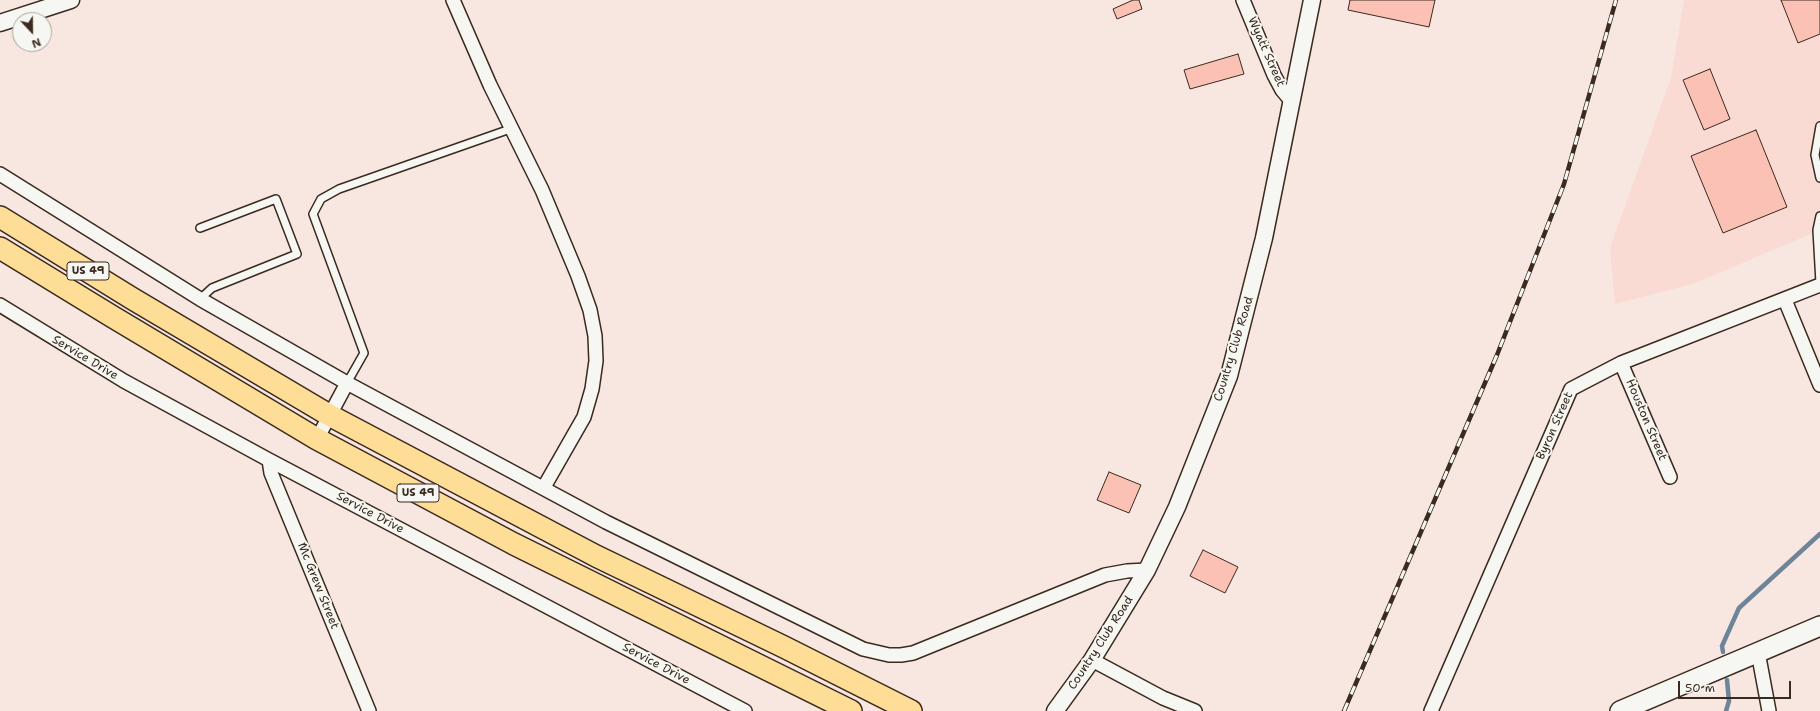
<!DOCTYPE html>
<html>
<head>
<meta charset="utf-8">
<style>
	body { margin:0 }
	#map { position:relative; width:1820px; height:711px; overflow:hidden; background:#f8e6e0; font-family:"Shantell Sans",sans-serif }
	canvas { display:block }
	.north { position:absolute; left:12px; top:12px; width:40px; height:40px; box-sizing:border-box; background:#f6f6f2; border:1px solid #aba49d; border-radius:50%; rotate:158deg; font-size:11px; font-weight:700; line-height:16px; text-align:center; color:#3b2a1e }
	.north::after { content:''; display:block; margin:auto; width:14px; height:18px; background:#3b2a1e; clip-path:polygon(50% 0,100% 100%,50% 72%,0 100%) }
	.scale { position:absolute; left:1678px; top:681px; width:113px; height:18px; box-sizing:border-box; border:2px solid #3b2a1e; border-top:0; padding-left:5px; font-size:12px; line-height:14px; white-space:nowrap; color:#3b2a1e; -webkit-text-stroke:3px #f6f6f2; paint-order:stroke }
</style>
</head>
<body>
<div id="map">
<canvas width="1820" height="711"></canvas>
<div class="north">N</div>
<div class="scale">50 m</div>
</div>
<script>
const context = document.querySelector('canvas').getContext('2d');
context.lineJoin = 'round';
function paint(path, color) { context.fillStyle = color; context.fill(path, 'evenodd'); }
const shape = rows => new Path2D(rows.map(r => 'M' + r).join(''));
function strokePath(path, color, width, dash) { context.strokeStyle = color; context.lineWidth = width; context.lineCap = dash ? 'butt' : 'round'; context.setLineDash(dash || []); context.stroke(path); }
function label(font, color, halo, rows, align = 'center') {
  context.font = font + ' "Shantell Sans",sans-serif'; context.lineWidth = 4; context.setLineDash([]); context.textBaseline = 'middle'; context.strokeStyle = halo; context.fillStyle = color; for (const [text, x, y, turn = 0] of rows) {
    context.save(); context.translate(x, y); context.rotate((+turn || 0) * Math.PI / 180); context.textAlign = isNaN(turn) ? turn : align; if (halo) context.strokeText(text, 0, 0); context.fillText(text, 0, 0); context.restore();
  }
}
paint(shape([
	[1684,0,1820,0,1820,230,1693,284,1615,304,1610,248,1671,78]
]), '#f9dbd3');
strokePath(shape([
	[1723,652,1722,646,1739,608,1820,534],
	[1726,711,1729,701,1727,680]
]), '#6d8499', 4.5);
const building = shape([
	[1133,0,1139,0,1142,9,1117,19,1113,9,1133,0],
	[1350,0,1435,0,1429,27,1348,10,1350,0],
	[1781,0,1820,0,1820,34,1798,43,1781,0],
	[1238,54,1244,74,1190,89,1184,70,1238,54],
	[1710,69,1730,119,1704,130,1683,80,1710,69],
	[1756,130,1787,207,1723,233,1691,156,1756,130],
	[1109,472,1141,485,1129,513,1097,500,1109,472],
	[1203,550,1238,567,1225,593,1190,576,1203,550]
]);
paint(building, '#fcc1b5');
strokePath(building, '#3b2a1e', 1);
const service = shape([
	[1820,126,1815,155,1820,178],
	[1820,216,1817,230,1820,283],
	[200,299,212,288,297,254,276,199,200,228],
	[347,383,364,353,313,214,321,199,339,189,513,128]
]);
const minor = shape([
	[453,0,490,85,542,190,578,276,590,310,595,336,596,361,592,389,584,417,544,487],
	[1243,0,1274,75,1282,90,1292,102],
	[0,174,200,299,347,383,606,522,863,649,889,655,901,655,913,653,1105,575,1127,571,1147,570],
	[1785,300,1820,385],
	[0,305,124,381,269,460,745,711],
	[1621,363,1670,477],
	[317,439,347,383],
	[269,460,271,473,369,711],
	[1758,652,1769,711],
	[1092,660,1163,698,1195,711],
	[1431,711,1571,389,1621,363,1820,285]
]);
const tertiary = shape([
	[0,23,71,0],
	[1055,711,1092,660,1147,570,1177,507,1229,376,1264,238,1312,0]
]);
const secondary = shape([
	[1620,711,1820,626]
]);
const primary = shape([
	[0,217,133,299,329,415,596,556,784,647,911,711],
	[0,248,113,317,317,439,514,544,851,711]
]);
strokePath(service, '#3b2a1e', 10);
strokePath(minor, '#3b2a1e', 16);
strokePath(tertiary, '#3b2a1e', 19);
strokePath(secondary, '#3b2a1e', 22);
strokePath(primary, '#3b2a1e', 24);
strokePath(service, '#f6f6f2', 7);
strokePath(minor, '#f6f6f2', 13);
strokePath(tertiary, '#f6f6f2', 16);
strokePath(secondary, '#f6f6f2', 19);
strokePath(primary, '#fedd96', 21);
const rail = shape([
	[1344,711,1497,355,1564,184,1616,0]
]);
strokePath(rail, '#3b2a1e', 4.5);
strokePath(rail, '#f6f6f2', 3, [9]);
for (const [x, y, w] of [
	[88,271,42],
	[418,493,42]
]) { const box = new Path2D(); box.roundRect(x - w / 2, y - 9, w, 18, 3); context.fillStyle = '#f6f6f2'; context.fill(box); strokePath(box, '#3b2a1e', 1); }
label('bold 11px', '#3b2a1e', null, [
	["US 49",88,271],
	["US 49",418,493]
]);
label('12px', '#3b2a1e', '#f6f6f2', [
	["Wyatt Street",1266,52,66],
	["Country Club Road",1234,349,-73],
	["Service Drive",85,358,31],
	["Houston Street",1646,420,67],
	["Byron Street",1555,426,-66],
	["Service Drive",370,513,28],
	["Mc Grew Street",318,586,68],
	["Country Club Road",1101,643,-57],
	["Service Drive",656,664,28]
]);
</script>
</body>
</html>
